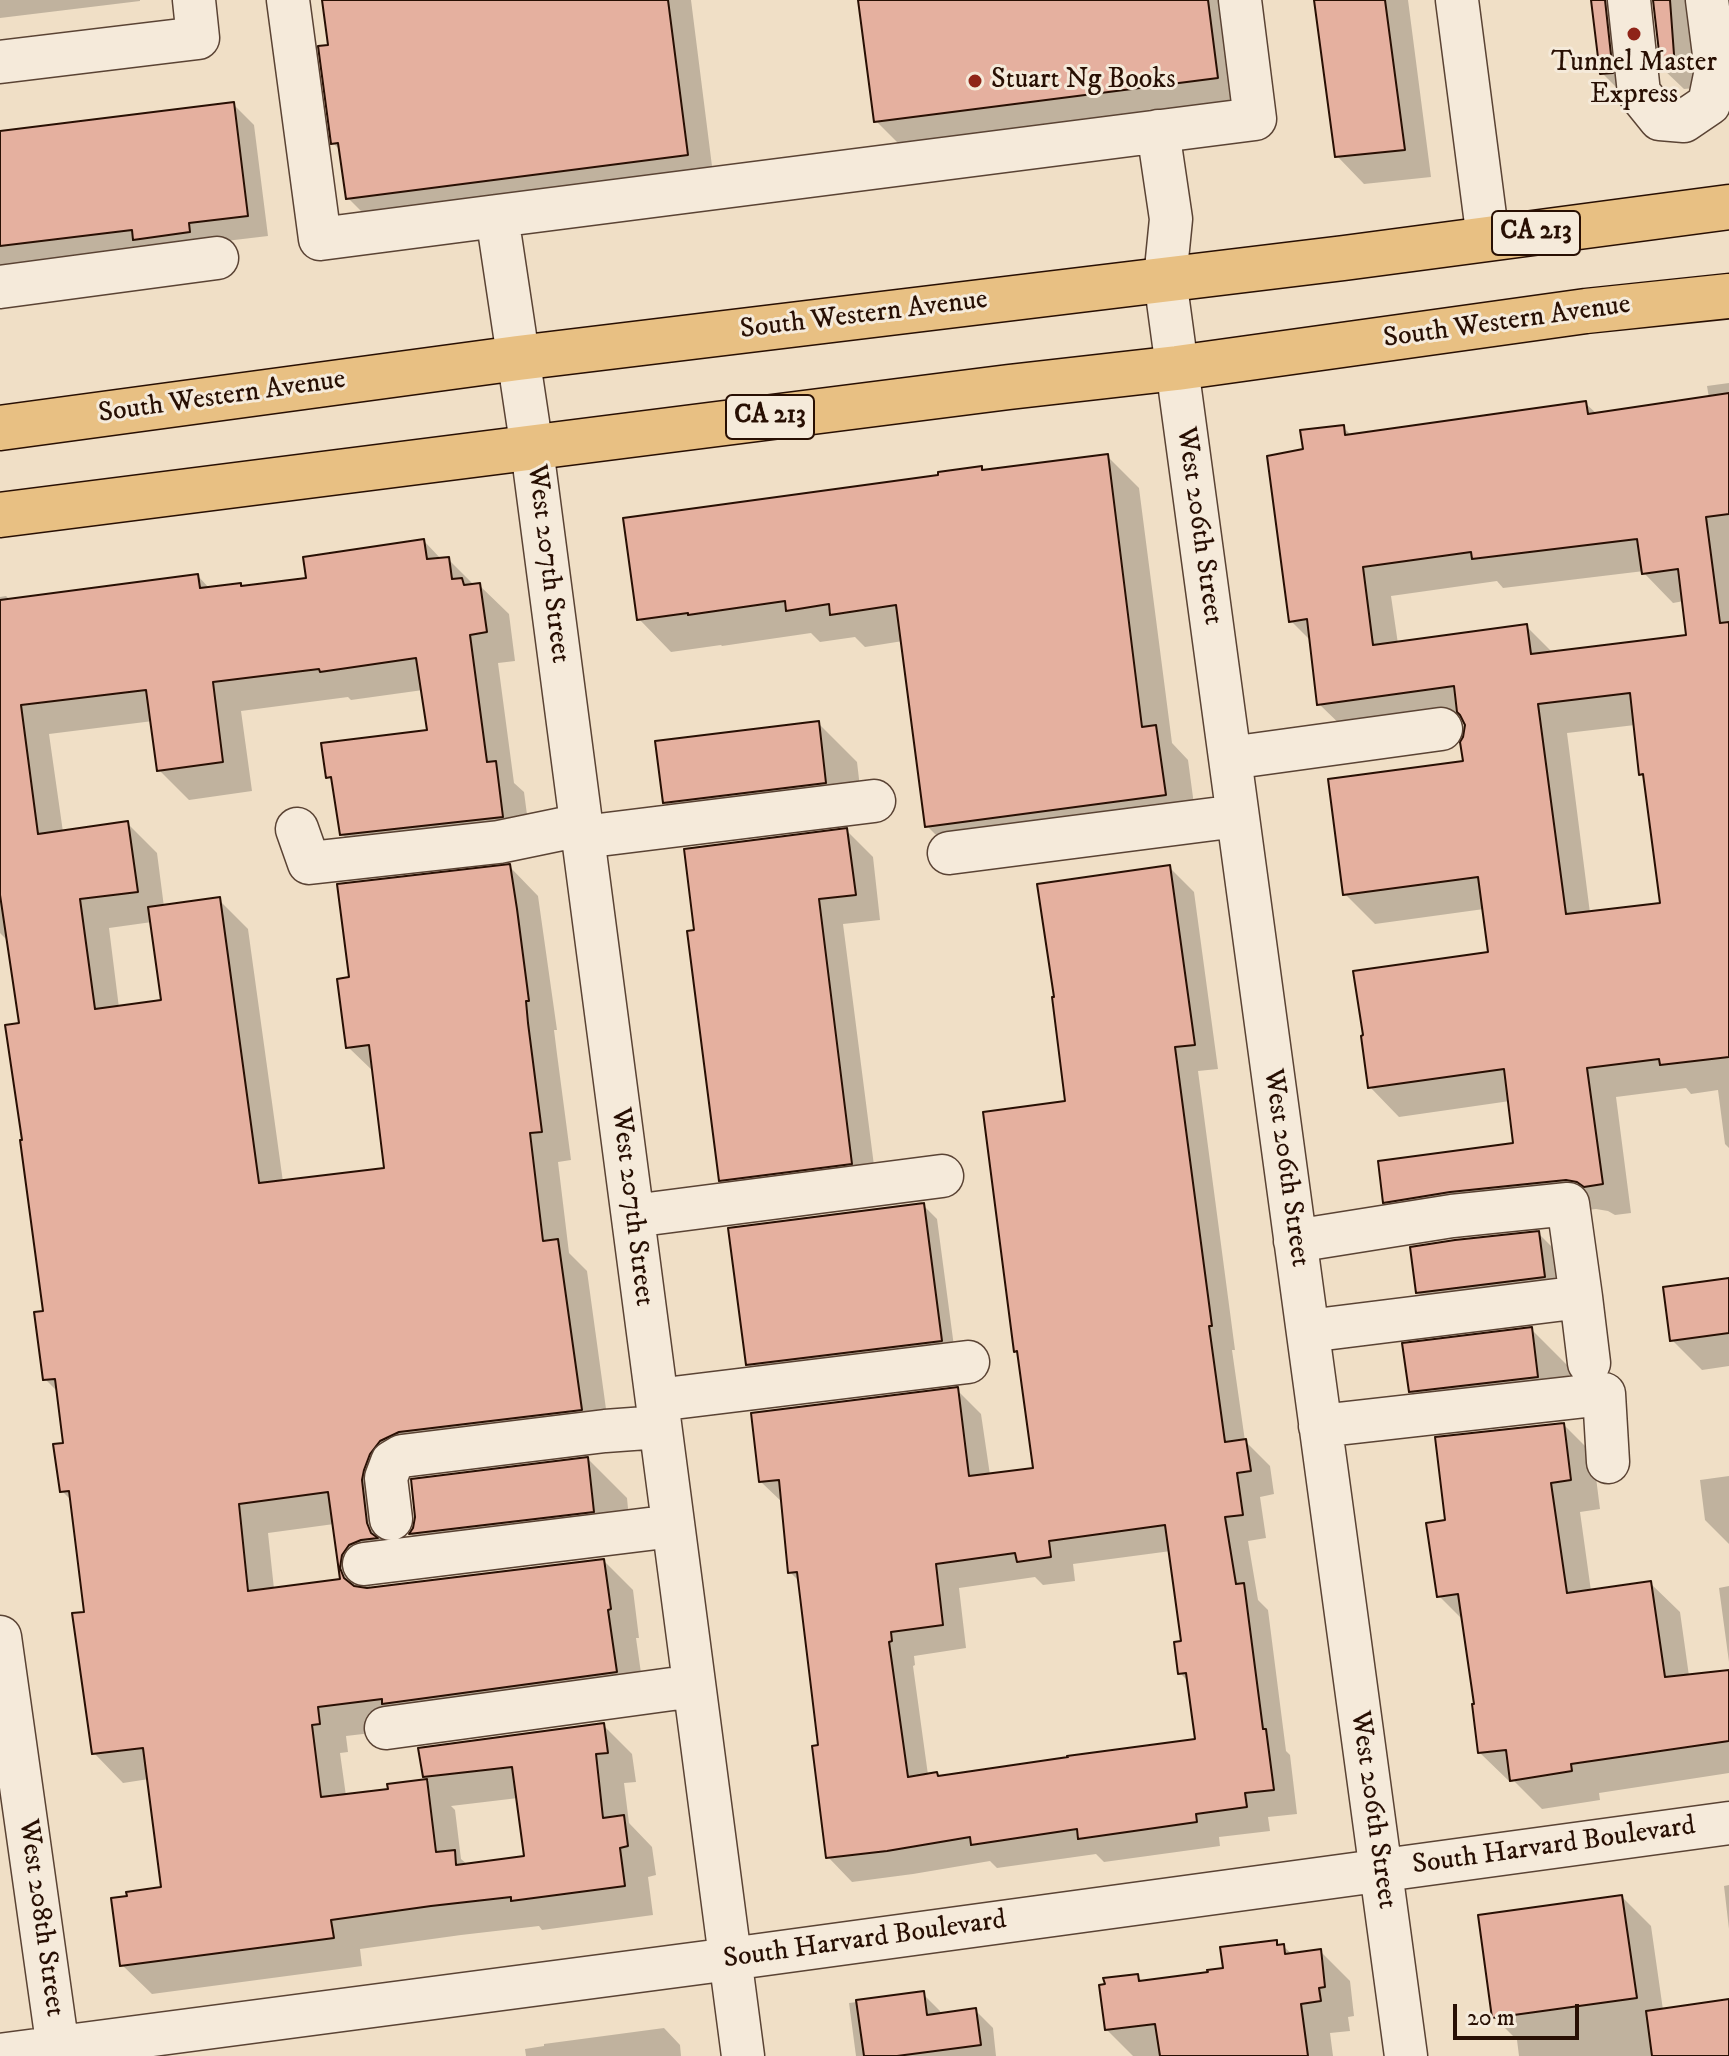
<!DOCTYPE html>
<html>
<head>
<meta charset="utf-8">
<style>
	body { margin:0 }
	#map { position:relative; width:1729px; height:2056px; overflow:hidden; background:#f0dfc6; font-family:"IM FELL DW Pica",serif }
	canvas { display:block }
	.scale { position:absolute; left:1453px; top:2004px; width:126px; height:36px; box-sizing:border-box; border:4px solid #280f03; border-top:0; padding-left:10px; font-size:24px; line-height:28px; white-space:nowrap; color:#280f03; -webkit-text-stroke:6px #f5eada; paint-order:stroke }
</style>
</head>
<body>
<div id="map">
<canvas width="1729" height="2056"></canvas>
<div class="scale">20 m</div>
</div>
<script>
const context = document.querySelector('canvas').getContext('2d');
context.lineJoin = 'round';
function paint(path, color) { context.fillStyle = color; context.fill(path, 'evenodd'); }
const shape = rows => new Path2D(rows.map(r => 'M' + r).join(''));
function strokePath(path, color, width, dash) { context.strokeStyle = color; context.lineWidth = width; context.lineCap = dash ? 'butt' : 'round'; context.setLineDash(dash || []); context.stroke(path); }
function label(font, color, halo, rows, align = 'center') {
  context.font = font + ' "IM FELL DW Pica",serif'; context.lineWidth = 6; context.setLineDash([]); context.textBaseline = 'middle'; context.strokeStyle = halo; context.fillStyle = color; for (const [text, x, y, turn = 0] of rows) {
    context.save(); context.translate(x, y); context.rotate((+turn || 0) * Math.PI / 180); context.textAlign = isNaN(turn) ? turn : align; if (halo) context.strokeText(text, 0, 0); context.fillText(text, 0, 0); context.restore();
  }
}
paint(shape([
	[0,0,140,0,140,1,0,18],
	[324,0,691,0,714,182,376,226,348,198,341,151,333,143,330,47],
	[860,0,1231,0,1245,105,903,148,876,121],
	[1316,0,1408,0,1431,177,1364,184,1337,156],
	[1593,0,1639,0,1623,94,1602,73],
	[1655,0,1689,0,1695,88,1684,89,1662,68],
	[233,104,254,125,268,236,209,243,0,278,0,133],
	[1729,383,1729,1148,1725,1144,1718,1090,1691,1094,1686,1088,1616,1097,1631,1213,1615,1215,1608,1211,1596,1209,1480,1221,1414,1231,1385,1202,1515,1144,1510,1101,1399,1117,1370,1087,1490,954,1484,909,1375,924,1345,894,1465,762,1467,726,1464,718,1349,733,1319,704,1311,641,1291,621,1305,450,1343,427,1352,436,1585,403,1597,414,1709,398,1707,386],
	[1644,571,1644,573,1673,603,1684,601,1688,637,1553,653,1526,626,1398,644,1391,596,1497,581,1503,588],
	[1635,725,1641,774,1645,778,1662,905,1590,913,1567,733],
	[1107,456,1139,488,1172,743,1188,760,1197,827,959,858,927,826,903,641,865,647,855,637,820,642,811,633,722,646,721,645,671,652,639,619,941,477,981,469,984,472],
	[424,541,442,560,448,559,475,586,479,585,509,614,515,661,498,663,514,783,524,792,531,845,371,864,342,834,334,782,328,777,429,732,423,690,351,700,348,697,241,711,252,791,189,800,159,770,153,721,49,734,63,832,128,824,157,853,164,907,219,900,248,929,283,1182,386,1169,375,1073,348,1047,351,979,509,866,538,896,557,1030,554,1030,557,1054,571,1160,558,1162,569,1253,587,1271,610,1438,409,1470,392,1500,396,1554,370,1585,370,1589,604,1561,633,1590,639,1638,636,1638,645,1701,346,1736,348,1752,340,1753,346,1796,390,1791,389,1785,429,1781,425,1776,603,1725,632,1754,636,1782,624,1783,629,1823,652,1847,656,1875,648,1877,653,1915,542,1930,539,1926,461,1935,360,1949,362,1966,152,1994,122,1965,163,1889,149,1779,123,1783,94,1753,86,1614,72,1501,62,1491,65,1445,59,1393,45,1379,45,1313,21,1025,9,942,0,933,0,597,6,596,10,600,198,576,210,589,240,585,243,588,308,579],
	[152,922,163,1002,119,1008,109,928],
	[334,1524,342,1580,274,1589,268,1533],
	[518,1798,526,1857,468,1865,461,1859,455,1810,451,1806],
	[818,723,857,762,864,821,704,841,665,802],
	[847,831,873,857,880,920,843,924,877,1189,747,1206,721,1180,696,932],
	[1169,867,1194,892,1218,1069,1198,1071,1235,1350,1232,1350,1245,1441,1270,1466,1274,1494,1260,1497,1266,1538,1248,1541,1258,1600,1268,1610,1286,1751,1290,1755,1297,1814,1268,1817,1270,1831,1219,1837,1220,1846,1104,1862,1096,1854,997,1868,990,1861,913,1874,852,1882,828,1857,820,1747,800,1582,790,1572,783,1503,761,1482,957,1390,981,1414,990,1475,1035,1470,1020,1354,1016,1351,1067,1102],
	[1171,1551,1184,1643,1180,1673,1189,1682,1197,1740,940,1778,936,1774,928,1775,913,1666,915,1665,914,1656,966,1648,959,1588,1035,1577,1043,1585,1075,1581,1073,1564],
	[923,1205,937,1219,955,1354,762,1378,748,1364],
	[1538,1233,1577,1272,1457,1331,1418,1292],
	[1729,1280,1729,1366,1702,1370,1672,1340],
	[1531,1329,1570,1368,1576,1416,1449,1430,1410,1391],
	[1564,1425,1593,1454,1600,1509,1580,1512,1591,1591,1650,1583,1680,1612,1689,1676,1729,1672,1729,1773,1599,1793,1600,1800,1542,1809,1514,1781,1510,1782,1480,1753,1476,1706,1464,1621,1439,1596,1447,1522],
	[588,1459,627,1498,632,1550,449,1572,411,1534,415,1528,417,1517],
	[1729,1476,1729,1544,1705,1520,1700,1480],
	[1729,1586,1729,1662,1719,1588],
	[1729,1885,1729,1929,1724,1886],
	[1622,1897,1651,1926,1663,2010,1729,2001,1729,2056,1519,2056,1517,2040,1494,2017],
	[1277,1942,1280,1946,1283,1946,1293,1955,1320,1951,1350,1981,1354,2016,1348,2017,1350,2031,1330,2033,1333,2056,1133,2056,1106,2029,1137,1976,1143,1982,1225,1970],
	[923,1994,940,2011,941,2015,975,2010,993,2028,996,2056,856,2056,849,2003],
	[664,2028,680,2045,681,2056,526,2056,525,2049,544,2046,544,2044]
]), '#0003');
const building = shape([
	[322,0,668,0,688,155,346,199,338,143,331,144,318,46,328,45,322,0],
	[858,0,1208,0,1218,78,874,122,858,0],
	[1314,0,1385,0,1405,150,1335,157,1314,0],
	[1591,0,1605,0,1613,73,1600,74,1591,0],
	[1653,0,1670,0,1675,68,1661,69,1653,0],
	[234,102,248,216,189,223,190,232,133,240,132,230,0,246,0,131,234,102],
	[1729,393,1729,514,1706,517,1720,623,1729,622,1729,1057,1660,1065,1659,1059,1587,1068,1603,1184,1584,1187,1577,1182,1566,1180,1450,1192,1383,1203,1378,1161,1513,1143,1504,1069,1368,1088,1361,1036,1363,1035,1353,971,1488,952,1478,877,1343,895,1328,779,1463,761,1460,742,1463,737,1465,725,1460,715,1457,712,1454,686,1317,705,1307,619,1289,622,1267,456,1303,449,1300,430,1344,425,1345,435,1586,401,1588,414,1729,393],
	[1637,539,1642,574,1678,569,1686,635,1531,654,1527,624,1373,645,1363,567,1471,552,1472,559,1637,539],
	[1630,693,1639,775,1643,774,1660,903,1566,914,1538,704,1630,693],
	[1108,454,1142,727,1156,725,1166,795,925,827,896,605,830,615,829,604,786,611,785,601,688,615,688,613,637,620,623,518,938,475,938,472,982,466,982,470,1108,454],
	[424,539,427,559,449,557,452,579,462,578,464,585,480,583,487,632,470,635,487,762,496,761,503,817,340,835,331,777,326,778,321,743,427,730,416,658,320,672,319,669,213,682,223,762,157,771,146,690,21,705,38,834,128,821,138,892,80,899,95,1009,161,1000,148,907,220,897,259,1183,384,1168,369,1045,346,1048,337,979,349,977,337,884,510,864,517,909,529,1001,526,1001,528,1023,542,1132,530,1133,543,1241,558,1239,582,1410,399,1432,380,1441,370,1454,364,1470,362,1480,367,1523,371,1533,378,1538,361,1540,349,1545,342,1555,340,1568,344,1578,354,1586,367,1588,604,1559,611,1609,608,1610,617,1672,382,1704,382,1699,318,1707,320,1724,312,1725,321,1797,388,1789,387,1784,427,1779,436,1852,455,1850,456,1865,524,1856,512,1767,423,1777,418,1748,604,1723,608,1753,596,1754,603,1818,624,1815,628,1846,620,1848,625,1886,511,1901,511,1897,431,1906,331,1920,334,1938,120,1966,111,1898,127,1896,126,1892,161,1887,143,1748,92,1754,72,1613,84,1612,69,1491,60,1492,53,1444,63,1443,55,1379,43,1380,34,1312,43,1311,20,1140,22,1140,5,1025,19,1023,0,895,0,600,198,574,200,588,241,583,241,586,306,578,303,557,424,539],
	[328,1492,340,1579,248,1591,239,1504,328,1492],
	[819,721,826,783,663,803,655,741,819,721],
	[847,828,856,895,819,899,852,1164,719,1181,687,931,694,930,684,849,847,828],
	[1170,865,1195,1045,1175,1047,1212,1326,1209,1326,1225,1442,1246,1439,1251,1471,1237,1473,1243,1515,1225,1517,1236,1584,1244,1583,1263,1729,1266,1729,1274,1790,1245,1793,1247,1807,1196,1814,1197,1822,1078,1839,1077,1829,971,1845,970,1837,887,1851,826,1858,812,1746,818,1745,797,1572,788,1573,779,1480,759,1482,751,1413,958,1387,969,1476,1033,1468,1017,1351,1014,1352,983,1112,1065,1101,1052,997,1054,997,1037,884,1170,865],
	[1165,1525,1181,1641,1174,1642,1178,1674,1186,1673,1195,1739,1067,1756,1068,1757,938,1776,937,1772,908,1777,889,1642,892,1641,891,1632,943,1625,936,1564,1015,1553,1017,1562,1051,1557,1049,1541,1165,1525],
	[924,1203,942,1341,746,1365,728,1228,924,1203],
	[1539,1231,1545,1277,1416,1293,1410,1247,1455,1240,1539,1231],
	[1729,1278,1729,1333,1670,1341,1663,1287,1729,1278],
	[1532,1327,1538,1377,1409,1392,1402,1343,1532,1327],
	[1564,1423,1571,1480,1551,1483,1567,1593,1651,1581,1665,1677,1729,1670,1729,1741,1571,1764,1572,1771,1510,1781,1506,1750,1478,1753,1472,1704,1474,1704,1458,1594,1437,1597,1426,1523,1445,1520,1435,1437,1564,1423],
	[588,1457,594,1512,409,1534,413,1528,415,1517,411,1479,588,1457],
	[1622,1895,1637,1998,1492,2018,1478,1915,1622,1895],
	[1277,1940,1277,1945,1284,1944,1285,1954,1321,1949,1325,1987,1319,1988,1321,2001,1301,2004,1308,2056,1160,2056,1155,2024,1105,2030,1099,1985,1105,1984,1103,1978,1138,1974,1139,1981,1208,1972,1207,1970,1223,1968,1220,1947,1277,1940],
	[924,1991,927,2015,976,2008,981,2045,897,2056,864,2056,856,2000,924,1991],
	[1729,1999,1729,2056,1652,2056,1646,2011,1729,1999]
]);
paint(building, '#e5b09f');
strokePath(building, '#280f03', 2);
const minor = shape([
	[288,0,320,239,497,216],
	[1457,0,1488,239],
	[1629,0,1639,93,1660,119,1684,121,1709,104,1716,70,1707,0],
	[0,62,198,38,194,0],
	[1158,131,1171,219,1165,279,1406,2056],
	[0,287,217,258],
	[1230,758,1441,729],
	[297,829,309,863,499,842,581,825],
	[583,837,874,801],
	[949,853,1237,816],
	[633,1216,942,1176],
	[1295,1241,1452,1216,1568,1204,1581,1297],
	[1308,1331,1581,1297,1589,1363],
	[657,1400,968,1362],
	[1320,1426,1604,1394,1608,1462],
	[391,1519,386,1478,392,1462,402,1456,605,1431,660,1427],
	[364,1564,673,1526],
	[0,1637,59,2056],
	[386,1728,694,1686],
	[0,2055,730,1959,1729,1823],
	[743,2056,532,449,497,216,1255,119,1240,0]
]);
const major = shape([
	[0,428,518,358,1344,258,1729,207],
	[0,515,1009,387,1177,368,1586,311,1729,296]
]);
strokePath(minor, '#5a4334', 45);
strokePath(major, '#280f03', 47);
strokePath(minor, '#f5eada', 42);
strokePath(major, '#e8c083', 44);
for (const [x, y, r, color] of [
	[1634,34,8,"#8f2418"],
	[975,81,8,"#8f2418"]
]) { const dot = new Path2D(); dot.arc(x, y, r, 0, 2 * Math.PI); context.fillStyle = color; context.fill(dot); strokePath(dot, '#f5eada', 3); }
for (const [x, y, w] of [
	[1536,233,88],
	[770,417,88]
]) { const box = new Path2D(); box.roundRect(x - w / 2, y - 22, w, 44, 6); context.fillStyle = '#f5eada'; context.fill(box); strokePath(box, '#280f03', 2); }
label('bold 26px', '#280f03', null, [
	["CA 213",1536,233],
	["CA 213",770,417]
]);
label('28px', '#280f03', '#f5eada', [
	["Tunnel Master",1634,64],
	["Express",1634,96],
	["Stuart Ng Books",991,81,"left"]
]);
label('28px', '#280f03', '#f5eada', [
	["South Western Avenue",864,316,-7],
	["South Western Avenue",1507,323,-8],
	["South Western Avenue",222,398,-8],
	["West 206th Street",1198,526,82],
	["West 207th Street",547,564,83],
	["West 206th Street",1285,1168,82],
	["West 207th Street",631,1207,83],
	["West 206th Street",1372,1810,82],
	["South Harvard Boulevard",1554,1847,-8],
	["West 208th Street",40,1918,82],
	["South Harvard Boulevard",865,1941,-8]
]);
</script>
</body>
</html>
